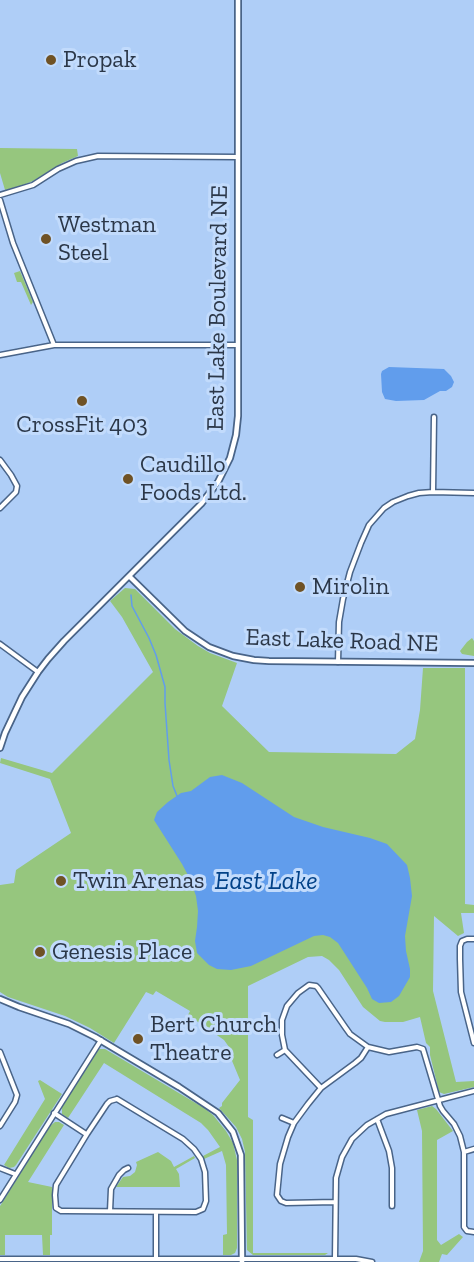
<!DOCTYPE html>
<html>
<head>
<meta charset="utf-8">
<style>
	body { margin:0 }
	canvas { display:block; background:#afcef7 }
</style>
</head>
<body>
<canvas width="474" height="1262"></canvas>
<script>
const context = document.querySelector('canvas').getContext('2d');
context.lineJoin = 'round';
function paint(path, color) { context.fillStyle = color; context.fill(path, 'evenodd'); }
const shape = rows => new Path2D(rows.map(r => 'M' + r).join(''));
function strokePath(path, color, width, dash) { context.strokeStyle = color; context.lineWidth = width; context.lineCap = dash ? 'butt' : 'round'; context.setLineDash(dash || []); context.stroke(path); }
function label(font, color, halo, rows, align = 'center') {
  context.font = font + ' "Zilla Slab",serif'; context.lineWidth = 6; context.setLineDash([]); context.textBaseline = 'middle'; context.strokeStyle = halo; context.fillStyle = color; for (const [text, x, y, turn = 0] of rows) {
    context.save(); context.translate(x, y); context.rotate((+turn || 0) * Math.PI / 180); context.textAlign = isNaN(turn) ? turn : align; if (halo) context.strokeText(text, 0, 0); context.fillText(text, 0, 0); context.restore();
  }
}
paint(shape([
	[0,148,77,149,78,156,62,163,33,181,23,185,5,190,0,173],
	[20,271,33,302,31,305,21,282,17,282,14,273],
	[125,588,135,589,175,629,198,646,210,653,237,663,222,706,269,752,396,754,415,739,420,710,423,668,465,668,465,904,474,905,474,913,461,913,464,933,458,936,434,916,433,991,456,1082,474,1081,474,1087,444,1094,439,1092,430,1055,430,1047,426,1043,420,1017,403,1022,385,1022,380,1021,363,1007,339,970,329,960,322,956,308,957,248,986,248,1117,253,1120,253,1253,328,1253,325,1255,253,1255,247,1250,245,1152,242,1139,236,1127,219,1108,222,1106,222,1103,240,1080,230,1056,229,1047,224,1040,188,1015,190,1011,156,991,153,995,146,992,114,1043,90,1028,65,1016,8,997,0,992,0,885,14,883,16,870,71,833,50,779,0,763,1,758,52,773,153,672,122,617,110,601],
	[472,638,474,641,474,656,462,654,460,651,467,642],
	[99,1049,105,1049,204,1108,213,1115,226,1131,233,1143,237,1160,237,1248,235,1253,231,1255,223,1255,223,1235,227,1234,226,1165,222,1151,204,1159,203,1156,220,1147,208,1130,201,1123,104,1063,68,1118,62,1114,62,1107],
	[40,1080,62,1094,16,1165,14,1167,9,1168,4,1165,45,1099,38,1081],
	[432,1106,436,1109,453,1131,437,1140,437,1240,441,1245,459,1234,463,1237,447,1255,442,1254,439,1262,419,1262,423,1251,422,1131,417,1110],
	[55,1122,59,1122,64,1125,28,1182,52,1187,52,1235,50,1235,50,1255,43,1255,42,1235,5,1235,5,1255,0,1255,0,1206,2,1203,50,1126],
	[158,1152,171,1161,174,1167,194,1156,195,1158,176,1169,179,1174,180,1187,116,1187,123,1177,130,1176,135,1172,137,1165,136,1162]
]), '#96c67e');
paint(shape([
	[389,367,444,369,451,376,454,382,452,387,446,391,440,391,424,400,396,401,385,399,382,392,381,374,382,371],
	[222,775,242,783,294,817,323,827,370,838,387,844,407,865,410,878,412,896,405,936,406,951,410,969,410,977,399,996,391,1002,379,1003,372,999,367,988,338,943,330,937,323,935,314,936,251,966,231,970,217,969,209,965,197,953,195,941,197,927,198,911,196,896,190,879,182,864,154,820,157,812,168,802,181,793,191,791,210,777]
]), '#619dec');
strokePath(shape([
	[131,595,132,606,149,638,156,655,165,687,165,703,169,760,173,786,177,796]
]), '#619dec', 1.5);
const street = shape([
	[0,195,33,185,58,169,76,161,98,156,238,157],
	[0,200,13,243,54,345],
	[0,355,54,345,238,345],
	[0,460,11,475,17,486,16,492,0,508],
	[433,492,434,417],
	[0,644,38,672],
	[338,662,339,622,343,599,350,572,361,543,369,525,384,508,393,502,408,496,419,493,433,492,474,493],
	[474,939,467,939,462,941,460,946,460,959,461,992,474,1043],
	[0,1052,17,1095,15,1102,0,1126],
	[277,1055,285,1050],
	[321,1088,285,1050,282,1035,282,1020,287,1006,298,993,309,985,316,986,318,988,345,1027,350,1034,368,1047,389,1052,417,1047,423,1049,440,1106,443,1111,454,1124,460,1136,464,1152,464,1227,467,1231,474,1232],
	[117,1099,183,1139,194,1149,201,1159,205,1172,206,1201,203,1209,196,1212,65,1211,61,1211,56,1208,55,1195,56,1185,87,1134,107,1104,110,1101,117,1099],
	[54,1113,86,1134],
	[282,1118,294,1123],
	[377,1119,389,1151,392,1168,392,1206],
	[464,1152,474,1149],
	[0,1168,15,1174],
	[0,1200,101,1040],
	[335,1202,286,1203,281,1201,277,1195,280,1164,288,1137,294,1123,308,1104,321,1088,355,1063,361,1058,368,1047],
	[110,1211,111,1189,119,1175,124,1170,128,1168],
	[156,1212,156,1259],
	[0,1259,356,1259,372,1262],
	[335,1259,336,1178,342,1157,352,1139,367,1125,386,1114,474,1091]
]);
const secondary = shape([
	[129,576,185,631,209,647,233,656,254,660,269,661,474,663],
	[0,748,5,733,22,697,38,672,48,659,64,641,201,504,218,482,230,458,236,435,238,416,238,0],
	[0,999,19,1007,69,1024,95,1037,179,1087,218,1113,233,1132,241,1155,242,1262]
]);
strokePath(street, '#496488', 7);
strokePath(secondary, '#496488', 8);
strokePath(street, '#fff', 4);
strokePath(secondary, '#fff', 4.5);
for (const [x, y, r, color] of [
	[51,60,6,"#6f5225"],
	[46,239,6,"#6f5225"],
	[82,401,6,"#6f5225"],
	[128,479,6,"#6f5225"],
	[300,587,6,"#6f5225"],
	[61,881,6,"#6f5225"],
	[40,952,6,"#6f5225"],
	[138,1039,6,"#6f5225"]
]) { const dot = new Path2D(); dot.arc(x, y, r, 0, 2 * Math.PI); context.fillStyle = color; context.fill(dot); strokePath(dot, '#c2dbfc', 2); }
label('24px', '#2b3748', '#c2dbfc', [
	["Propak",63,60],
	["Westman",58,225],
	["Steel",58,253],
	["CrossFit 403",82,425,"center"],
	["Caudillo",140,465],
	["Foods Ltd.",140,493],
	["Mirolin",312,587],
	["Twin Arenas",73,881],
	["Genesis Place",52,952],
	["Bert Church",150,1025],
	["Theatre",150,1053]
], 'left');
label('24px', '#2b3748', '#c2dbfc', [
	["East Lake Boulevard NE",218,308,-89],
	["East Lake Road NE",342,641,2]
]);
label('italic 26px', '#024288', '#c2dbfc', [
	["East Lake",266,882]
]);
</script>
</body>
</html>
